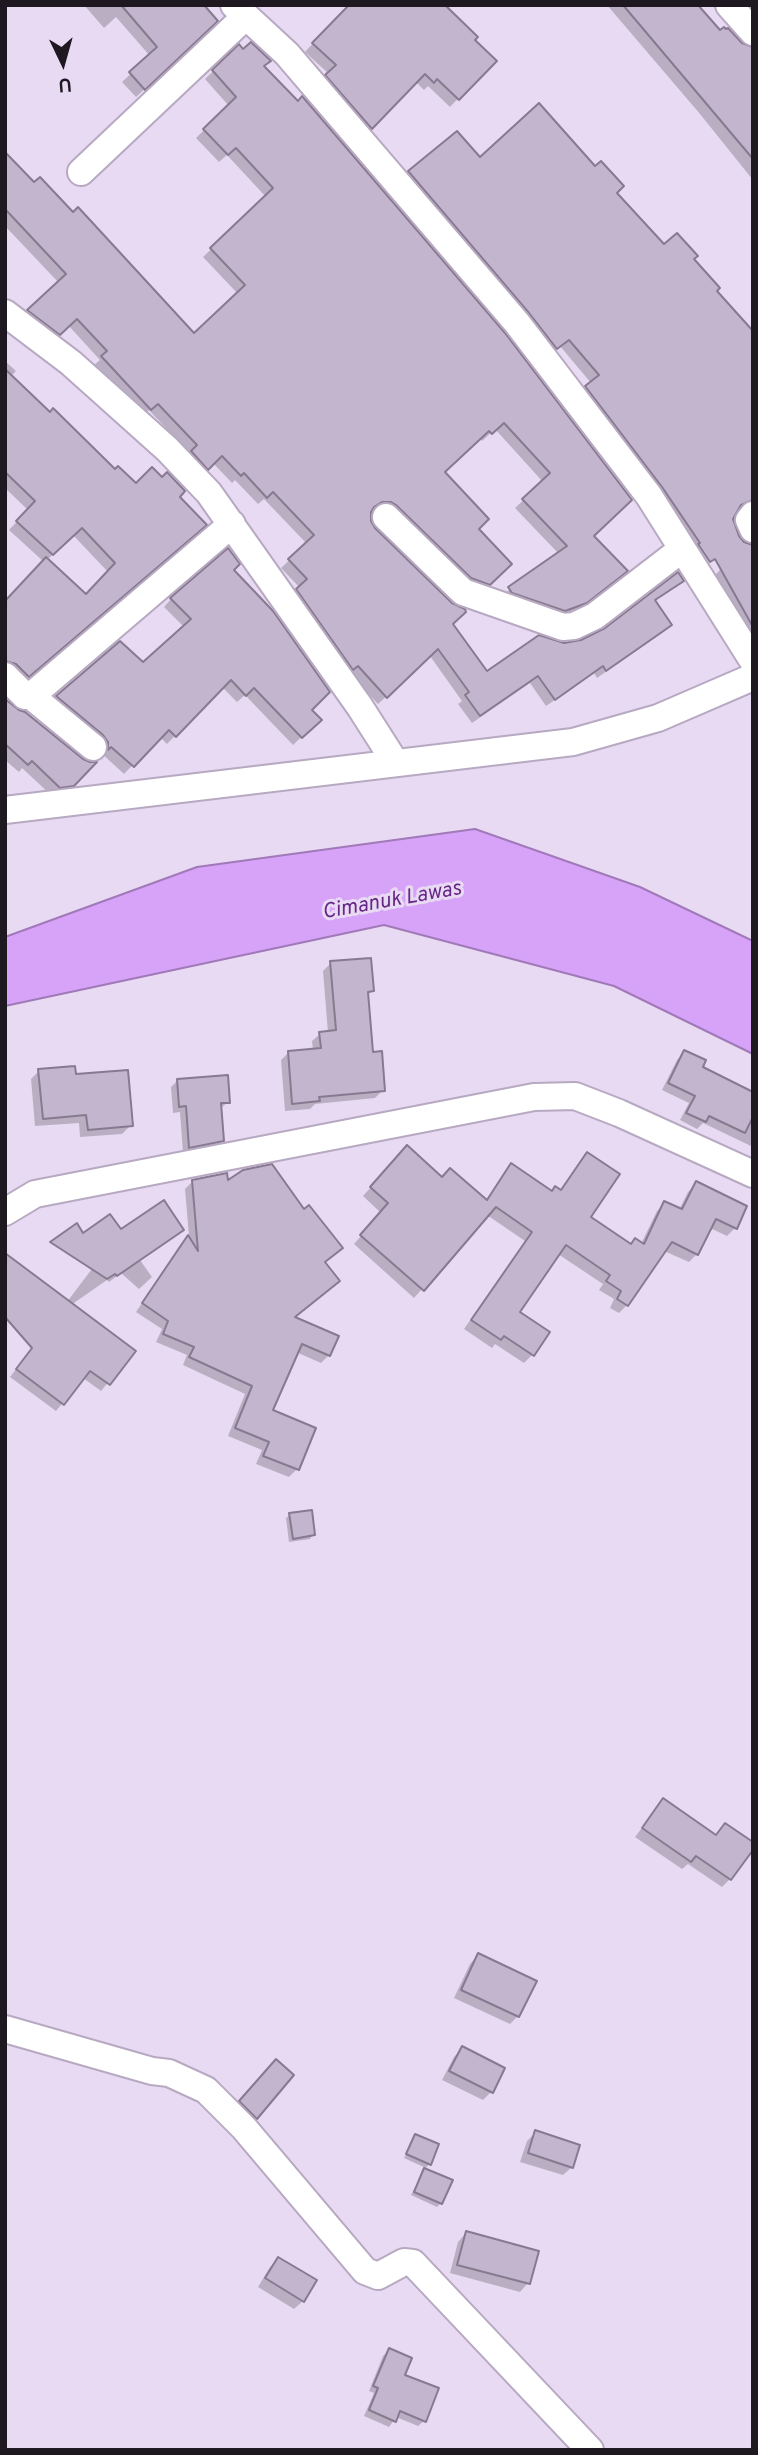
<!DOCTYPE html>
<html>
<head>
<meta charset="utf-8">
<style>
	body { margin:0 }
	#map { position:relative; width:758px; height:2455px; overflow:hidden; background:#e9daf3; font-family:Overpass,sans-serif }
	canvas { display:block }
	.frame { position:absolute; inset:0; border:7px solid #1e1821; pointer-events:none }
	.north { position:absolute; left:28px; top:28px; width:70px; height:70px; -webkit-text-stroke:5px #e9daf3; paint-order:stroke; rotate:175deg; font-size:19px; font-weight:700; line-height:28px; text-align:center; color:#1e1821 }
	.north::after { content:''; display:block; margin:auto; width:24px; height:32px; background:#1e1821; clip-path:polygon(50% 0,100% 100%,50% 72%,0 100%) }
</style>
</head>
<body>
<div id="map">
<canvas width="758" height="2455"></canvas>
<div class="frame"></div>
<div class="north">U</div>
</div>
<script>
const context = document.querySelector('canvas').getContext('2d');
context.lineJoin = 'round';
function paint(path, color) { context.fillStyle = color; context.fill(path, 'evenodd'); }
const shape = rows => new Path2D(rows.map(r => 'M' + r).join(''));
function strokePath(path, color, width, dash) { context.strokeStyle = color; context.lineWidth = width; context.lineCap = dash ? 'butt' : 'round'; context.setLineDash(dash || []); context.stroke(path); }
function label(font, color, halo, rows, align = 'center') {
  context.font = font + ' Overpass,sans-serif'; context.lineWidth = 6; context.setLineDash([]); context.textBaseline = 'middle'; context.strokeStyle = halo; context.fillStyle = color; for (const [text, x, y, turn = 0] of rows) {
    context.save(); context.translate(x, y); context.rotate((+turn || 0) * Math.PI / 180); context.textAlign = isNaN(turn) ? turn : align; if (halo) context.strokeText(text, 0, 0); context.fillText(text, 0, 0); context.restore();
  }
}
const water = shape([
	[475,829,640,887,753,941,753,1054,614,986,384,925,5,1006,5,937,197,867,475,829]
]);
paint(water, '#d7a3f8');
strokePath(water, '#a079b8', 2);
paint(shape([
	[84,5,193,5,216,21,136,97,122,82,150,56,116,17,104,28],
	[348,5,446,5,444,8,472,40,494,61,450,107,428,86,424,90,415,81,362,136,318,84,329,74,305,52],
	[607,5,695,5,719,33,753,83,753,180,700,114],
	[239,47,262,67,298,103,302,99,592,536,618,579,577,610,560,618,501,596,559,554,515,508,543,482,495,429,482,441,480,438,443,473,476,529,510,564,480,592,382,509,371,510,369,523,451,624,486,674,564,644,670,625,662,633,597,678,594,673,546,706,530,683,472,723,458,704,462,701,430,656,378,704,349,673,289,598,300,588,281,568,307,544,264,499,258,504,235,480,232,483,213,463,199,476,184,460,190,454,149,410,142,417,94,365,100,360,68,325,51,342,21,319,59,283,5,226,5,155,194,335,238,294,203,257,266,197,227,155,219,162,196,138,229,106,205,79],
	[457,133,480,159,615,193,664,247,692,259,714,291,753,333,753,503,747,507,738,508,723,527,692,552,578,395,591,383,560,346,548,356,401,181],
	[5,361,16,371,10,377,115,472,136,486,177,497,196,533,19,684,5,673,5,600,7,601,44,562,9,530,28,510,5,488],
	[73,535,108,572,86,596,47,560],
	[753,551,753,652,713,577,721,569],
	[232,570,309,710,319,720,293,745,245,695,237,702,222,687,167,744,160,737,124,774,49,705,120,643,143,665,184,627,164,607,171,599],
	[5,701,82,761,93,764,64,793,51,795,22,768,19,772,5,760],
	[331,963,372,991,366,996,371,1054,383,1090,375,1098,315,1104,310,1109,285,1111,281,1060,288,1053,313,1050,312,1041,320,1034,328,1033,323,971],
	[684,1052,700,1068,753,1094,753,1147,703,1123,697,1129,680,1120,689,1103,662,1090,677,1060],
	[39,1071,74,1076,131,1125,122,1134,80,1137,79,1123,35,1126,31,1079],
	[177,1081,228,1102,220,1109,223,1140,216,1147,183,1153,180,1112,173,1113,171,1087],
	[587,1155,588,1217,630,1245,641,1244,657,1211,665,1203,679,1210,688,1192,696,1184,735,1228,727,1236,710,1228,697,1254,689,1262,664,1251,627,1305,619,1313,610,1308,614,1299,599,1290,603,1284,558,1254,518,1313,532,1355,524,1363,495,1344,492,1348,464,1329,525,1241,487,1215,414,1298,354,1244,381,1213,363,1196,399,1156,485,1201,512,1166,551,1193,560,1191],
	[193,1181,226,1183,323,1263,293,1318,329,1355,321,1363,296,1352,271,1411,297,1469,289,1477,256,1464,262,1450,228,1436,245,1394,183,1365,187,1355,156,1342,162,1329,136,1312,180,1245,189,1236,185,1189],
	[182,1230,140,1260,152,1277,139,1289,121,1273,109,1282,107,1280,71,1305,133,1352,101,1391,83,1378,56,1411,10,1377,120,1232],
	[290,1515,313,1535,310,1539,289,1542,286,1518],
	[663,1800,715,1837,725,1825,730,1879,722,1887,688,1864,682,1869,635,1837],
	[478,1955,518,2016,510,2024,454,1998,470,1964],
	[462,2048,491,2092,483,2100,442,2080,454,2057],
	[268,2070,292,2075,247,2125,232,2110],
	[536,2132,572,2167,563,2175,520,2162,527,2141],
	[416,2136,429,2164,426,2168,404,2158],
	[424,2170,441,2203,437,2207,411,2195],
	[466,2233,528,2283,520,2292,450,2273,458,2242],
	[278,2259,303,2301,294,2309,258,2287,270,2267],
	[389,2350,424,2421,418,2426,396,2417,389,2427,364,2416,374,2393,369,2391,383,2356]
]), '#0003');
const building = shape([
	[121,5,204,5,218,21,145,90,129,72,157,47,121,5],
	[349,5,445,5,478,37,475,40,497,61,459,100,437,79,434,83,425,74,372,129,325,75,336,65,312,43,349,5],
	[623,5,698,5,720,30,724,27,726,29,728,28,742,43,753,47,753,159,623,5],
	[251,42,271,61,264,66,298,101,302,96,505,333,632,500,594,536,628,571,587,603,565,611,512,593,508,587,567,546,522,499,550,473,504,423,492,434,489,431,445,472,489,519,479,529,512,564,490,585,471,578,396,505,391,502,382,502,374,507,371,512,371,521,375,528,452,603,465,609,466,612,453,624,487,671,539,635,564,643,581,640,605,628,678,572,684,581,655,600,672,625,606,671,603,666,555,700,538,676,480,716,465,695,469,692,438,649,387,698,358,666,353,670,296,589,307,579,288,559,314,535,273,492,267,498,244,473,241,476,222,456,208,470,191,451,197,445,158,404,151,410,101,356,107,351,77,319,60,335,27,310,66,274,5,209,5,152,34,182,40,177,73,212,78,207,194,333,245,285,210,248,273,188,236,148,228,155,203,129,236,97,212,70,239,44,243,49,251,42],
	[539,103,595,166,601,161,624,186,617,193,664,244,677,233,698,256,694,259,720,288,717,291,753,331,753,500,741,505,733,519,739,536,744,542,753,545,753,627,715,559,710,562,698,544,700,543,662,487,585,386,599,375,569,340,557,349,529,313,408,171,457,131,480,157,539,103],
	[5,369,50,412,53,408,115,469,118,466,136,483,152,467,162,477,167,472,185,491,180,497,207,525,29,677,16,664,5,661,5,601,46,557,86,594,115,563,82,528,53,555,16,521,35,501,5,472,5,369],
	[228,548,240,564,234,570,273,611,330,692,312,710,322,720,302,738,254,688,246,696,231,680,176,737,169,730,134,767,111,747,108,750,108,742,103,735,56,696,120,641,143,662,191,619,170,598,228,548],
	[5,699,19,710,25,712,83,759,90,762,97,762,74,786,60,788,32,761,28,765,5,744,5,699],
	[371,958,374,991,368,992,373,1052,382,1051,385,1091,319,1097,320,1101,292,1104,288,1051,321,1048,319,1032,336,1030,330,961,371,958],
	[684,1050,706,1060,703,1067,753,1092,753,1117,745,1133,709,1116,706,1122,686,1113,695,1096,668,1083,684,1050],
	[75,1066,76,1074,128,1070,133,1126,88,1130,86,1115,43,1119,38,1069,75,1066],
	[228,1075,230,1103,221,1103,224,1141,189,1148,186,1106,179,1107,177,1079,228,1075],
	[407,1145,442,1177,450,1168,487,1200,511,1163,552,1191,555,1186,561,1190,587,1152,620,1174,591,1217,631,1244,635,1238,644,1244,664,1201,682,1209,696,1181,747,1206,737,1229,716,1219,698,1255,672,1242,628,1306,617,1299,621,1291,606,1281,610,1275,566,1245,520,1312,550,1332,534,1356,504,1336,501,1340,471,1320,532,1232,496,1207,424,1291,360,1235,388,1203,370,1187,407,1145],
	[272,1164,304,1209,309,1205,343,1248,325,1262,340,1281,295,1317,339,1336,330,1356,302,1344,273,1410,316,1428,299,1470,263,1456,269,1442,235,1428,252,1386,189,1357,194,1347,163,1334,168,1321,142,1303,188,1235,198,1251,192,1180,227,1173,228,1180,243,1170,272,1164],
	[164,1200,184,1230,117,1276,115,1274,107,1279,50,1242,77,1223,83,1233,110,1214,121,1229,164,1200],
	[5,1253,136,1351,110,1385,90,1371,64,1405,16,1369,32,1348,5,1317,5,1253],
	[312,1510,315,1535,293,1539,289,1513,312,1510],
	[663,1798,716,1835,725,1823,753,1842,753,1850,731,1880,696,1856,691,1862,642,1828,663,1798],
	[478,1953,537,1981,519,2017,461,1990,478,1953],
	[462,2046,505,2068,493,2093,449,2071,462,2046],
	[276,2059,294,2075,257,2119,239,2101,276,2059],
	[535,2130,580,2145,573,2168,528,2153,535,2130],
	[415,2134,439,2144,431,2165,406,2154,415,2134],
	[424,2168,453,2180,442,2204,414,2192,424,2168],
	[466,2231,539,2251,530,2284,457,2265,466,2231],
	[278,2257,317,2280,304,2302,265,2278,278,2257],
	[389,2348,412,2358,405,2375,439,2388,426,2422,400,2411,396,2422,369,2410,378,2388,373,2386,389,2348]
]);
paint(building, '#c3b5cd');
strokePath(building, '#877990', 2);
const minor = shape([
	[234,5,287,54,517,323,649,496,753,661],
	[729,5,753,32],
	[81,172,246,16],
	[5,313,71,363,167,449,209,493,360,707,395,762],
	[753,515,749,520,753,529],
	[386,517,463,592,563,627,574,626,595,616,682,549],
	[5,676,25,696,31,696,232,524],
	[31,696,93,747],
	[5,810,573,742,658,718,753,677],
	[5,1212,35,1194,534,1097,575,1096,619,1113,753,1174],
	[5,2029,152,2071,169,2073,206,2090,244,2128,365,2271,378,2276,404,2262,413,2263,590,2450]
]);
strokePath(minor, '#b7a9c1', 30);
strokePath(minor, '#fff', 26);
label('italic 21px', '#662687', '#e9daf3', [
	["Cimanuk Lawas",392,902,-10]
]);
</script>
</body>
</html>
